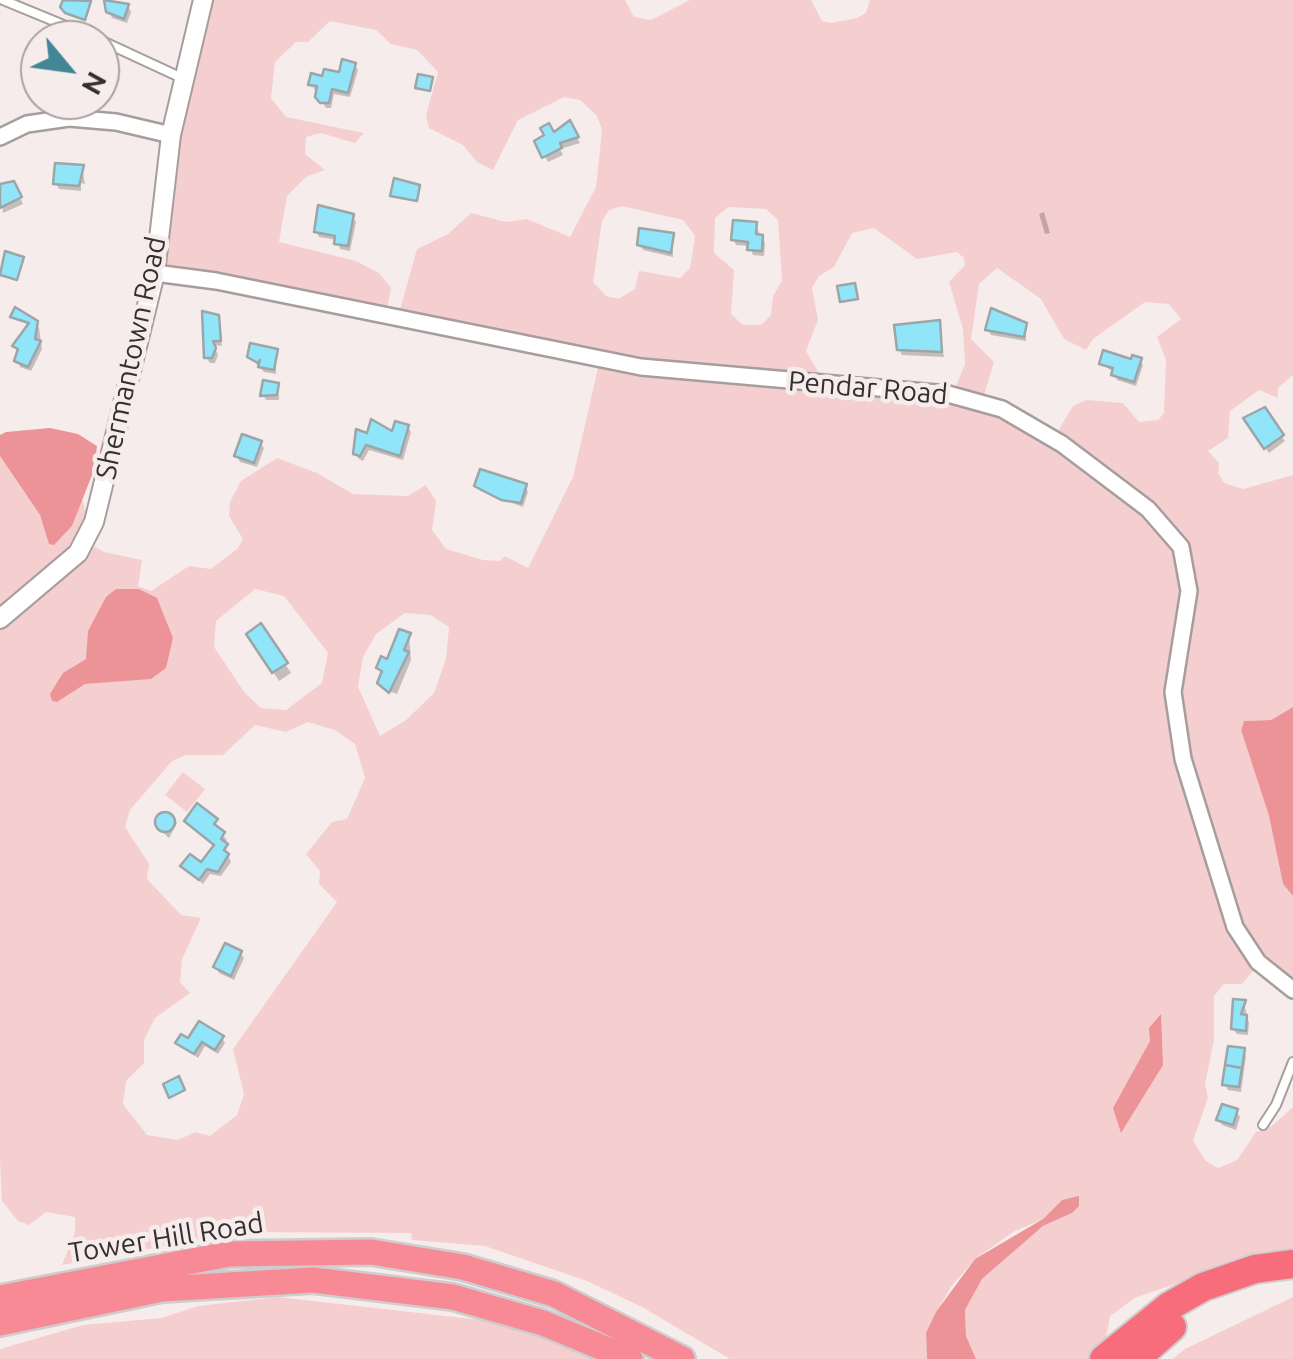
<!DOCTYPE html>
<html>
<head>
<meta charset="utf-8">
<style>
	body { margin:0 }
	#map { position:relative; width:1293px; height:1359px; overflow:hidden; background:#f7ecec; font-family:Ubuntu,sans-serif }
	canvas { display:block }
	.north { position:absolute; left:20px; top:20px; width:100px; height:100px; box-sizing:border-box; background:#f7ecec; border:2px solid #a9a1a1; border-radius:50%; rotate:119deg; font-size:28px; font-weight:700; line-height:40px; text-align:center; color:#343030 }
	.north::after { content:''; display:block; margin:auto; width:35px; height:45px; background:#438696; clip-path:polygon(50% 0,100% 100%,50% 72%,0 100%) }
</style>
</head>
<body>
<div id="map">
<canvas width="1293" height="1359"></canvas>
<div class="north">N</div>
</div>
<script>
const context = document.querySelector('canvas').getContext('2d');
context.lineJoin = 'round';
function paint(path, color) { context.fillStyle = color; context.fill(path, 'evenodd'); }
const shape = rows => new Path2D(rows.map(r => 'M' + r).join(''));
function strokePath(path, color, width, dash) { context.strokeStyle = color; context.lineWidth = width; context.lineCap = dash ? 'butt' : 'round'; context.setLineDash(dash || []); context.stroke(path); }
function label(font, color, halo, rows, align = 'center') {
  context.font = font + ' Ubuntu,sans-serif'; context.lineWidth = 9; context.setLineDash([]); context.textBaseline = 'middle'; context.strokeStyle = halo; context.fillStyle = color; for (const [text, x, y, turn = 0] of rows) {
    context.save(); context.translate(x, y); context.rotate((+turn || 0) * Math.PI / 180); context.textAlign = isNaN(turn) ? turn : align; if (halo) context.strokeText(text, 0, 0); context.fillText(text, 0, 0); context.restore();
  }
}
paint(shape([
	[199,0,625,0,634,17,651,20,690,0,811,0,822,21,831,23,857,18,866,13,870,0,1293,0,1293,375,1278,388,1278,398,1259,390,1230,411,1228,438,1208,451,1219,463,1218,473,1224,483,1243,489,1293,475,1293,707,1271,720,1244,721,1241,730,1269,816,1283,884,1293,896,1293,989,1259,964,1242,984,1224,984,1214,996,1214,1040,1205,1084,1208,1098,1193,1141,1206,1161,1218,1168,1237,1160,1256,1132,1272,1126,1293,1107,1293,1248,1251,1266,1200,1275,1135,1298,1110,1316,1104,1349,1092,1359,976,1359,966,1336,965,1310,982,1279,1043,1226,1072,1213,1062,1200,1043,1219,1013,1232,975,1259,950,1288,926,1333,927,1359,730,1359,642,1307,587,1281,485,1246,412,1240,411,1233,240,1232,62,1265,75,1232,75,1217,46,1212,29,1225,18,1221,2,1201,0,1160,0,456,40,515,50,544,54,544,72,526,82,499,86,512,80,538,104,552,142,560,138,586,151,591,189,566,211,569,237,549,243,539,229,516,230,502,241,481,277,458,317,473,353,494,408,496,426,485,436,501,432,530,446,549,483,560,500,561,505,556,528,568,573,477,600,359,398,317,417,249,448,234,471,213,506,222,527,219,570,237,596,187,602,130,597,116,580,100,564,97,518,120,493,170,477,162,463,145,429,128,426,115,438,72,417,50,391,44,376,30,330,21,308,42,296,42,275,62,271,98,286,117,364,133,355,143,321,133,306,137,305,154,325,170,306,177,287,196,279,242,356,261,379,273,391,288,386,315,149,265,154,196],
	[622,206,683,220,695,236,690,268,680,278,639,271,635,289,618,299,606,296,593,282,602,221,609,210],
	[728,207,766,209,778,220,782,281,773,296,771,315,761,325,743,325,731,314,734,270,714,253,715,218],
	[874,228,917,259,957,252,964,258,965,265,949,282,963,329,965,364,953,393,825,384,806,351,818,320,812,288,819,276,834,267,852,233],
	[997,268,1041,299,1064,339,1086,350,1093,339,1145,302,1169,304,1181,319,1157,337,1166,360,1164,413,1158,420,1139,422,1123,403,1086,400,1073,406,1053,439,983,399,994,362,971,339,979,284],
	[255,589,284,596,328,653,322,683,286,710,261,708,245,693,214,647,216,621],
	[405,613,431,615,449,627,446,659,434,693,406,720,380,736,358,687,363,657,376,634],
	[308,722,335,730,355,744,365,778,347,819,332,822,306,854,320,871,319,884,337,902,233,1049,244,1094,237,1115,210,1136,195,1132,178,1140,147,1135,123,1104,126,1081,144,1063,144,1040,155,1018,190,993,180,982,182,959,201,918,181,915,147,879,149,864,125,827,130,810,172,761,186,755,223,755,255,725,286,732],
	[183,772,205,789,187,812,165,795],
	[278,1297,481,1320,562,1344,594,1359,0,1359,0,1349,83,1325,161,1318,198,1306],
	[1293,1297,1293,1359,1173,1359,1185,1349]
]), '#f5cfd0');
paint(shape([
	[50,428,78,434,97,446,94,470,72,526,54,545,49,544,40,515,0,456,0,435,6,432],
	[116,589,139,589,157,598,173,638,166,668,151,679,85,684,57,702,52,701,50,694,63,673,86,659,88,631,106,597],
	[1293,707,1293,896,1283,884,1269,816,1241,730,1244,721,1271,720],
	[1161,1014,1163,1065,1121,1133,1113,1108,1150,1041,1149,1028],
	[1079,1196,1079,1206,1072,1213,1043,1226,982,1279,965,1310,966,1336,976,1359,927,1359,926,1333,936,1312,975,1259,1043,1219,1062,1200]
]), '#ec9398');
paint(shape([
	[106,0,128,6,131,12,127,23,112,18],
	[355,65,358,70,350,97,334,94,331,108,326,108,311,84],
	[569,123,580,143,560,149,563,155,548,162,537,142],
	[82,167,85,184,81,183,81,191,59,189,56,184],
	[13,184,23,204,3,213,0,189],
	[1044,212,1050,233,1045,234,1039,214],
	[352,216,356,222,350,251,340,249,337,240,319,237,316,231],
	[755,225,765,243,764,256,753,255,750,246,736,245,733,239],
	[672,236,673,257,643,250,640,245],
	[13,316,36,322,39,328,42,349,31,371,20,367,15,346,30,326],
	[218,320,222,346,214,345,218,355,215,363,210,363,206,357],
	[938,323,944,357,902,355,899,349],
	[1026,325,1026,341,991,335,988,330],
	[276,351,276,374,264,372,250,357],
	[1140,360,1143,365,1136,386,1117,380,1114,372,1101,364],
	[278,385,279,400,266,400,263,395],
	[1264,411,1285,441,1269,453,1246,419],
	[408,427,411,432,403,460,369,450,363,461,359,459,355,454,369,436,393,435],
	[260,443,264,448,257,467,240,462,237,456],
	[477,486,525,486,528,492,523,507,480,491],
	[409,635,411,660,397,694,383,689,379,668],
	[254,643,285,664,291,673,279,681],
	[167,813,177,823,169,838,156,826],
	[216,820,217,829,227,840,223,844,231,862,221,876,210,874,203,884,183,867,201,866,215,847,187,821],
	[240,953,244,958,234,980,219,973,216,967],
	[1244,1003,1249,1023,1248,1035,1237,1034,1233,1029],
	[222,1038,225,1043,218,1054,205,1046,198,1058,178,1043],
	[1243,1051,1246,1056,1241,1092,1228,1090,1225,1084],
	[1237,1112,1240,1117,1236,1130,1222,1125,1219,1120]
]), '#0003');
const building = shape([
	[63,0,91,1,85,20,65,13,60,7,63,0],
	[104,0,129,4,124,19,106,12,104,0],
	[342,59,356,63,348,93,332,89,329,103,320,103,315,97,317,86,308,85,311,73,322,76,324,69,339,72,342,59],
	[40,65,40,93,31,95,29,67,40,65],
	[418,74,433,77,430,91,415,88,418,74],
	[570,120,579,137,560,143,562,148,542,158,534,141,544,135,540,128,549,123,554,132,570,120],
	[55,163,84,165,79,186,53,184,55,163],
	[394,178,420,185,417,201,390,196,394,178],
	[14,181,22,197,0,208,0,184,14,181],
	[318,205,354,214,348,246,334,244,335,236,314,232,318,205],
	[733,220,757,222,756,234,763,235,762,251,747,250,748,242,731,240,733,220],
	[639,228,674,233,671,253,637,245,639,228],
	[5,251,24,257,17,280,0,275,5,251],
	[855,283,858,299,840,302,837,286,855,283],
	[15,307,38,321,35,339,41,341,28,367,14,361,18,349,12,346,29,323,10,317,15,307],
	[991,308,1027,323,1024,337,985,330,991,308],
	[202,311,219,315,221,341,213,341,216,348,212,358,204,358,202,311],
	[940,320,942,352,897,350,894,325,940,320],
	[250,343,278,349,274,370,258,367,260,360,258,363,247,357,250,343],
	[1103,350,1131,359,1132,355,1142,358,1134,382,1111,375,1113,368,1099,364,1103,350],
	[263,380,279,383,277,395,260,396,263,380],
	[1265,407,1284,435,1264,449,1243,418,1265,407],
	[371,419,392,431,395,421,409,425,400,456,366,445,360,456,353,454,356,429,367,433,371,419],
	[242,434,262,441,254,463,234,456,242,434],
	[480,469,527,484,521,503,501,500,474,486,480,469],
	[261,623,288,663,272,673,246,634,261,623],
	[399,629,411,633,404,650,409,652,389,693,377,683,382,671,376,668,381,656,387,659,399,629],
	[197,803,218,819,214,824,225,832,221,839,228,844,224,850,229,854,218,872,207,869,199,880,180,866,190,854,201,862,214,845,184,821,197,803],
	'155 822a10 10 0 1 1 20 0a10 10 0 1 1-20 0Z',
	[225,943,242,951,231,976,213,967,225,943],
	[1233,999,1246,1000,1241,1014,1247,1015,1246,1031,1231,1029,1233,999],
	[199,1021,224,1036,215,1050,202,1042,194,1054,175,1043,181,1034,188,1038,199,1021],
	[1228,1046,1245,1048,1242,1068,1225,1065,1228,1046],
	[1225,1065,1242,1068,1239,1087,1222,1085,1225,1065],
	[179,1076,185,1090,169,1098,163,1084,179,1076],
	[1222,1104,1238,1109,1233,1125,1216,1120,1222,1104]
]);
paint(building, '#90e5f9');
strokePath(building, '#9ca6a9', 2.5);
const service = shape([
	[3,0,100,40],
	[100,40,184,79],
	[1263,1125,1276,1105,1293,1062]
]);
const minor = shape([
	[0,137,27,124,69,118,116,122,171,135],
	[155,273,216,281,641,367,948,394,1002,409,1062,444,1148,509,1181,547,1189,591,1173,692,1183,759,1235,927,1258,962,1293,990]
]);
const tertiary = shape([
	[0,619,78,553,94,522,155,273,171,135,203,0]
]);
const trunk = shape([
	[0,1298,229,1254,371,1252,463,1267,554,1294,682,1359],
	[0,1323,162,1289,313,1280,453,1297,543,1323,630,1359]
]);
const motorway = shape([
	[1104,1359,1168,1307,1203,1287,1255,1269,1293,1264],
	[1136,1359,1172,1327]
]);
strokePath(service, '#a79d9d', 12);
strokePath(minor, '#a79d9d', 20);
strokePath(tertiary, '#a79d9d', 22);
strokePath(trunk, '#cecdcd', 30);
strokePath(motorway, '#cecdcd', 32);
strokePath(service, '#fff', 8);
strokePath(minor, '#fff', 15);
strokePath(tertiary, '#fff', 18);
strokePath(trunk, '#f88a96', 25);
strokePath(motorway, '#f76d7b', 28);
label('28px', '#343030', '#f7ecec', [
	["Shermantown Road",131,358,-78],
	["Pendar Road",868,388,5],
	["Tower Hill Road",166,1238,-9]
]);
</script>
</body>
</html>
